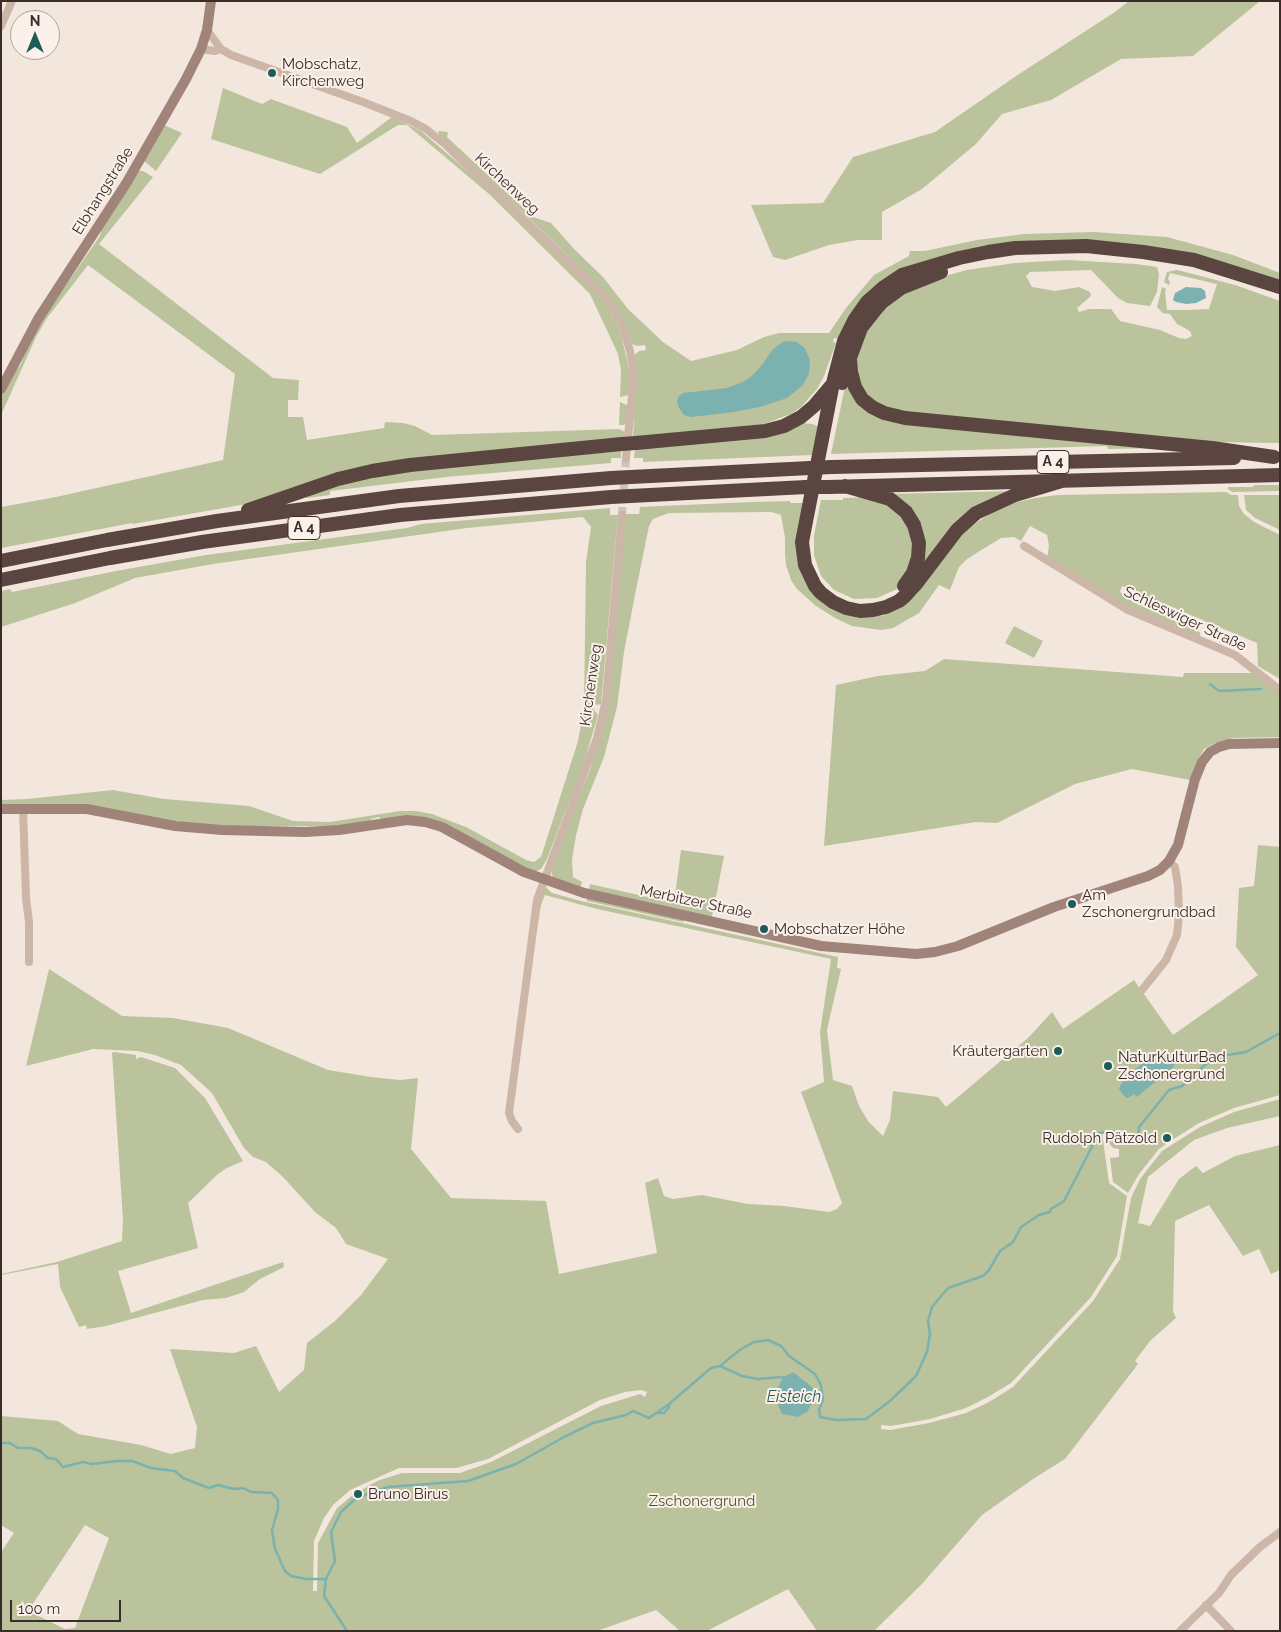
<!DOCTYPE html>
<html>
<head>
<meta charset="utf-8">
<style>
	body { margin:0 }
	#map { position:relative; width:1281px; height:1632px; overflow:hidden; background:#f3e7dd; font-family:Raleway,sans-serif }
	canvas { display:block }
	.frame { position:absolute; inset:0; border:2px solid #392c29; pointer-events:none }
	.north { position:absolute; left:10px; top:10px; width:50px; height:50px; box-sizing:border-box; background:#fbf1ea; border:1px solid #ada29d; border-radius:50%; rotate:0deg; font-size:14px; font-weight:700; line-height:20px; text-align:center; color:#392c29 }
	.north::after { content:''; display:block; margin:auto; width:18px; height:22px; background:#1c5c5b; clip-path:polygon(50% 0,100% 100%,50% 72%,0 100%) }
	.scale { position:absolute; left:10px; top:1600px; width:111px; height:22px; box-sizing:border-box; border:2px solid #392c29; border-top:0; padding-left:6px; font-size:15px; line-height:18px; white-space:nowrap; color:#392c29; -webkit-text-stroke:4px #fbf1ea; paint-order:stroke }
</style>
</head>
<body>
<div id="map">
<canvas width="1281" height="1632"></canvas>
<div class="frame"></div>
<div class="north">N</div>
<div class="scale">100 m</div>
</div>
<script>
const context = document.querySelector('canvas').getContext('2d');
context.lineJoin = 'round';
function paint(path, color) { context.fillStyle = color; context.fill(path, 'evenodd'); }
const shape = rows => new Path2D(rows.map(r => 'M' + r).join(''));
function strokePath(path, color, width, dash) { context.strokeStyle = color; context.lineWidth = width; context.lineCap = dash ? 'butt' : 'round'; context.setLineDash(dash || []); context.stroke(path); }
function label(font, color, halo, rows, align = 'center') {
  context.font = font + ' Raleway,sans-serif'; context.lineWidth = 4; context.setLineDash([]); context.textBaseline = 'middle'; context.strokeStyle = halo; context.fillStyle = color; for (const [text, x, y, turn = 0] of rows) {
    context.save(); context.translate(x, y); context.rotate((+turn || 0) * Math.PI / 180); context.textAlign = isNaN(turn) ? turn : align; if (halo) context.strokeText(text, 0, 0); context.fillText(text, 0, 0); context.restore();
  }
}
paint(shape([
	[1129,1,1260,1,1193,56,1121,59,1051,100,1002,114,976,144,922,189,882,212,882,240,858,240,829,245,785,260,773,257,751,205,823,203,853,157,935,132,1016,76,1115,12],
	[223,88,262,104,271,99,347,127,357,143,392,117,421,131,491,191,596,293,610,311,621,334,629,369,629,395,620,397,621,370,618,354,590,294,489,194,407,125,398,125,320,174,211,139],
	[164,125,182,133,156,171,143,160],
	[439,131,448,132,447,137,533,217,551,223,575,250,603,277,628,309,663,342,691,361,737,350,764,337,779,333,829,333,846,308,874,275,909,256,910,251,925,251,977,240,1024,234,1093,232,1167,237,1233,255,1280,273,1280,283,1088,242,891,275,871,289,851,313,838,338,834,338,833,342,836,343,824,376,817,389,801,407,791,414,764,424,633,437,635,394,634,355,639,351,646,350,645,345,637,346,632,344,628,331,603,290,530,219,440,137,438,132],
	[136,171,143,171,153,177,99,244,273,378,299,380,298,400,288,400,288,417,303,417,307,440,384,428,385,422,403,423,415,426,432,435,619,429,625,432,624,438,412,460,258,502,133,524,132,523,1,548,1,507,56,497,223,460,235,374,88,265,47,318,36,337,1,415,1,396,12,375,21,364,26,348,44,317,100,236,102,227],
	[1067,260,1136,264,1157,267,1159,274,1157,292,1150,306,1127,303,1118,298,1091,270,1030,272,1026,276,1032,287,1055,291,1079,287,1090,292,1091,296,1077,308,1079,312,1089,309,1111,309,1120,321,1160,330,1179,338,1186,339,1192,336,1190,331,1177,324,1170,314,1163,313,1157,307,1162,287,1166,289,1165,292,1167,310,1187,310,1209,309,1217,284,1170,273,1168,279,1170,282,1169,285,1164,282,1167,272,1177,270,1193,274,1235,285,1280,301,1280,445,1279,443,1208,442,886,411,859,389,854,363,866,330,893,299,941,277,967,270,1015,263],
	[847,377,865,406,1166,448,1108,449,1107,446,831,454],
	[620,402,627,405,627,409,626,423,624,425,619,425],
	[800,423,813,424,818,427,812,455,643,462,643,458,634,458,635,450],
	[621,451,621,458,611,458,611,463,446,477,330,491,330,495,307,498,306,497,349,482,411,470],
	[1254,485,1280,485,1280,491,1232,492,1228,489,1228,487,1253,487],
	[1014,491,997,498,917,576,922,550,887,494],
	[1226,492,1231,495,1238,495,1239,506,1244,514,1254,522,1280,535,1280,679,1258,666,1257,643,1122,586,1120,592,1133,602,1198,631,1200,633,1200,637,1131,609,1047,558,1049,546,1047,535,1030,526,1021,541,1014,537,1001,538,967,559,959,567,950,590,939,585,919,613,893,628,881,630,852,626,835,618,816,606,797,589,791,580,786,565,785,554,785,538,781,515,771,512,669,513,653,519,649,526,635,595,624,652,617,707,604,757,583,809,576,835,572,860,573,877,582,882,580,889,553,878,551,869,553,861,590,770,605,720,625,514,639,514,640,507,751,502,790,501,790,503,805,503,811,588,882,616,903,606,917,594,952,544,967,529,991,513,1013,503,1035,498,1057,495],
	[1244,495,1280,495,1280,530,1255,518,1246,510],
	[872,497,903,514,916,550,902,583,897,589,877,598,854,599,834,590,821,576,814,555,814,535,821,500,843,500,843,498],
	[610,508,610,515,618,515,601,704,596,705,594,696,592,696,592,707,598,715,584,763,547,859,541,869,535,872,531,871,445,825,382,820,379,817,371,819,371,822,338,826,224,826,1,805,1,800,27,799,113,790,164,799,249,806,293,821,330,822,400,811,416,811,432,814,466,827,526,860,534,862,541,857,578,741,584,708,586,562,591,527,583,517,467,528,213,564,135,578,75,603,1,627,1,591,10,589,12,592,116,571,206,555,407,528,421,524],
	[1014,626,1043,641,1034,658,1005,643],
	[944,659,1183,677,1184,673,1254,673,1280,694,1280,737,1233,738,1213,744,1204,749,1196,764,1190,780,1132,769,1075,784,997,823,976,822,824,846,836,685,878,676,925,671],
	[1258,845,1280,847,1280,1095,1234,1108,1199,1123,1169,1142,1159,1149,1139,1174,1128,1193,1113,1182,1110,1158,1119,1157,1119,1149,1113,1148,1107,1141,1105,1132,1102,1133,1109,1183,1127,1196,1117,1256,1091,1297,1011,1383,988,1397,966,1408,930,1419,891,1426,881,1425,881,1429,890,1430,929,1423,966,1413,989,1402,1013,1387,1093,1301,1120,1259,1131,1198,1140,1179,1162,1151,1200,1127,1234,1112,1280,1099,1280,1116,1227,1128,1194,1140,1148,1177,1138,1223,1150,1226,1179,1179,1196,1166,1203,1173,1235,1156,1280,1145,1280,1270,1271,1274,1259,1249,1243,1256,1209,1205,1175,1221,1173,1311,1176,1318,1150,1341,1135,1361,1138,1364,1065,1459,1033,1479,982,1515,921,1585,874,1631,817,1631,788,1589,707,1631,680,1631,656,1610,597,1631,1,1631,1,1552,14,1533,1,1525,1,1416,58,1421,78,1434,141,1445,171,1454,195,1448,197,1427,170,1349,234,1353,256,1346,279,1392,304,1370,307,1343,335,1321,361,1295,388,1259,346,1244,336,1228,315,1212,283,1177,266,1162,253,1157,244,1148,212,1093,181,1065,155,1055,138,1051,93,1049,26,1066,49,969,122,1016,173,1018,228,1028,328,1070,371,1077,400,1080,418,1078,411,1149,451,1198,546,1201,559,1274,657,1253,645,1183,658,1178,664,1196,673,1199,702,1195,748,1204,784,1206,829,1212,837,1209,842,1203,801,1092,824,1082,820,1032,831,959,597,909,545,895,541,905,537,929,538,901,544,888,546,887,552,893,581,901,838,957,837,968,841,969,827,1030,833,1080,852,1086,859,1106,868,1121,883,1136,890,1120,893,1091,938,1097,946,1107,1028,1038,1052,1012,1063,1029,1134,980,1173,1035,1258,975,1236,947,1239,888,1254,886],
	[794,1372,805,1381,779,1385],
	[641,1390,647,1392,645,1397,640,1394,601,1406,491,1462,460,1473,402,1473,377,1481,353,1495,337,1508,318,1543,317,1591,313,1591,314,1541,324,1518,333,1505,350,1490,399,1468,456,1468,488,1459,600,1400,625,1392],
	[85,1525,109,1538,75,1628,65,1629,28,1611],
	[681,850,724,856,712,917,589,890,590,884,674,903],
	[587,898,684,920,683,922,587,901],
	[114,1052,136,1055,136,1059,141,1057,175,1068,205,1098,243,1161,227,1168,218,1174,188,1203,198,1248,118,1271,131,1313,283,1262,284,1267,260,1279,244,1292,226,1298,203,1300,106,1326,87,1329,86,1325,79,1327,60,1287,58,1264,1,1275,1,1274,57,1262,122,1241,123,1220,112,1053]
]), '#bac39c');
paint(shape([
	[1186,287,1201,288,1205,291,1206,298,1196,303,1186,304,1176,302,1173,300,1175,293],
	[784,341,797,342,805,348,810,360,809,374,803,385,787,398,760,407,734,412,691,417,684,415,679,408,677,402,678,397,683,393,727,388,743,382,752,376,762,365,773,349],
	[1156,1052,1168,1065,1174,1060,1176,1062,1173,1067,1137,1097,1134,1094,1128,1098,1126,1098,1119,1089,1121,1084,1126,1077],
	[794,1372,813,1388,812,1403,807,1412,798,1417,782,1414,774,1396,783,1377]
]), '#7bb2af');
strokePath(shape([
	[1210,684,1219,691,1261,689],
	[720,1366,742,1376,758,1379,783,1377,784,1379],
	[658,1413,664,1413,669,1407,669,1404],
	[1,1443,10,1443,18,1448,31,1448,40,1451,48,1458,56,1459,63,1467,83,1462,92,1464,117,1461,132,1461,151,1468,175,1471,183,1478,209,1488,218,1485,234,1489,243,1488,251,1492,272,1493,278,1500,278,1509,272,1530,275,1549,285,1571,291,1576,306,1579,326,1579],
	[347,1631,324,1596,326,1579,335,1561,331,1532,341,1512,356,1498,388,1487,468,1481,516,1464,564,1437,593,1423,626,1415,633,1411,649,1418,669,1404,711,1368,720,1366,741,1349,754,1342,768,1340,781,1346,789,1356,815,1374,821,1385,823,1400,819,1409,820,1417,836,1420,866,1419,890,1401,916,1376,927,1352,930,1334,928,1321,932,1307,942,1295,948,1288,983,1276,989,1270,1000,1251,1013,1242,1021,1227,1039,1215,1050,1212,1051,1209,1064,1201,1099,1133,1118,1131,1134,1139,1138,1137,1139,1127,1169,1090,1182,1086,1207,1063,1227,1055,1246,1052,1280,1033]
]), '#7bb2af', 2.5);
strokePath(shape([
	[622,515,626,458]
]), '#cec2b9', 8, [8, 4]);
strokePath(shape([
	[1,26,12,1],
	[207,30,221,49,231,55,363,102,411,121,426,129,446,145,600,292,614,310,624,331,630,351,633,370,632,395,626,458],
	[201,49,215,51,221,49],
	[1024,546,1128,610,1235,655,1280,690],
	[23,808,26,898,29,922,29,962],
	[1142,990,1166,960,1177,935,1179,914,1178,886,1175,867,1169,861],
	[518,1129,512,1121,509,1113,537,900,597,738,606,700,622,515],
	[1206,1605,1231,1631],
	[1180,1631,1219,1593,1231,1575,1260,1547,1280,1532]
]), '#ccb6a8', 8);
strokePath(shape([
	[1,389,38,319,127,182,186,79,201,49,207,30,211,1],
	[1,809,87,809,175,826,222,830,305,832,339,830,407,820,425,822,442,827,524,872,584,893,821,946,916,954,935,952,958,946,1054,907,1148,876,1160,870,1169,861,1178,845,1195,779,1202,762,1210,752,1219,747,1229,744,1280,743]
]), '#a0847a', 10);
strokePath(shape([
	[850,359,851,372,855,387,862,399,872,407,884,413,905,418,1212,448,1274,457],
	[842,383,844,374,861,328,876,309,882,302,901,288,941,272],
	[636,443,765,431,784,426,801,417,814,406,831,386],
	[832,467,1234,458],
	[1065,480,1015,495,976,513,957,530,916,584,905,596,899,601,886,607,873,610,860,611,846,608,833,602,821,593,815,586,805,565,802,542,833,383,844,341,855,319,867,302,884,287,902,275,959,258,988,252,1015,248,1086,246,1143,252,1194,260,1280,287],
	[845,486,890,499,906,512,914,525,919,543,918,558,913,573,904,586],
	[828,487,1280,475],
	[248,510,338,479,372,471,410,465,622,444],
	[1,561,107,540,217,521,399,496,611,478,810,468],
	[1,580,110,558,202,542,400,515,611,497,806,487]
]), '#5a4540', 14);
strokePath(shape([
	[622,444,636,443],
	[810,468,832,467],
	[806,487,828,487]
]), '#5a4540', 14);
for (const [x, y, r, color] of [
	[272,73,5,"#1c5c5b"],
	[1072,904,5,"#1c5c5b"],
	[764,929,5,"#1c5c5b"],
	[1058,1051,5,"#1c5c5b"],
	[1108,1066,5,"#1c5c5b"],
	[1167,1138,5,"#1c5c5b"],
	[358,1494,5,"#1c5c5b"]
]) { const dot = new Path2D(); dot.arc(x, y, r, 0, 2 * Math.PI); context.fillStyle = color; context.fill(dot); strokePath(dot, '#fbf1ea', 2); }
for (const [x, y, w] of [
	[1053,462,32],
	[304,528,32]
]) { const box = new Path2D(); box.roundRect(x - w / 2, y - 11.5, w, 23, 4); context.fillStyle = '#fbf1ea'; context.fill(box); strokePath(box, '#392c29', 1); }
label('bold 14px', '#392c29', null, [
	["A 4",1053,462],
	["A 4",304,528]
]);
label('15px', '#392c29', '#fbf1ea', [
	["Mobschatz,",282,64],
	["Kirchenweg",282,81],
	["Am",1082,895],
	["Zschonergrundbad",1082,912],
	["Mobschatzer Höhe",774,929],
	["Kräutergarten",1048,1051,"right"],
	["NaturKulturBad",1118,1057],
	["Zschonergrund",1118,1074],
	["Rudolph Pätzold",1157,1138,"right"],
	["Bruno Birus",368,1494]
], 'left');
label('15px', '#392c29', '#fbf1ea', [
	["Kirchenweg",507,184,43],
	["Elbhangstraße",103,191,-58],
	["Schleswiger Straße",1185,619,25],
	["Kirchenweg",591,685,-82],
	["Merbitzer Straße",696,902,12]
]);
label('15px', '#4c582b', '#fbf1ea', [
	["Zschonergrund",702,1501]
]);
label('italic 16px', '#1c5c5b', '#fbf1ea', [
	["Eisteich",794,1397]
]);
</script>
</body>
</html>
